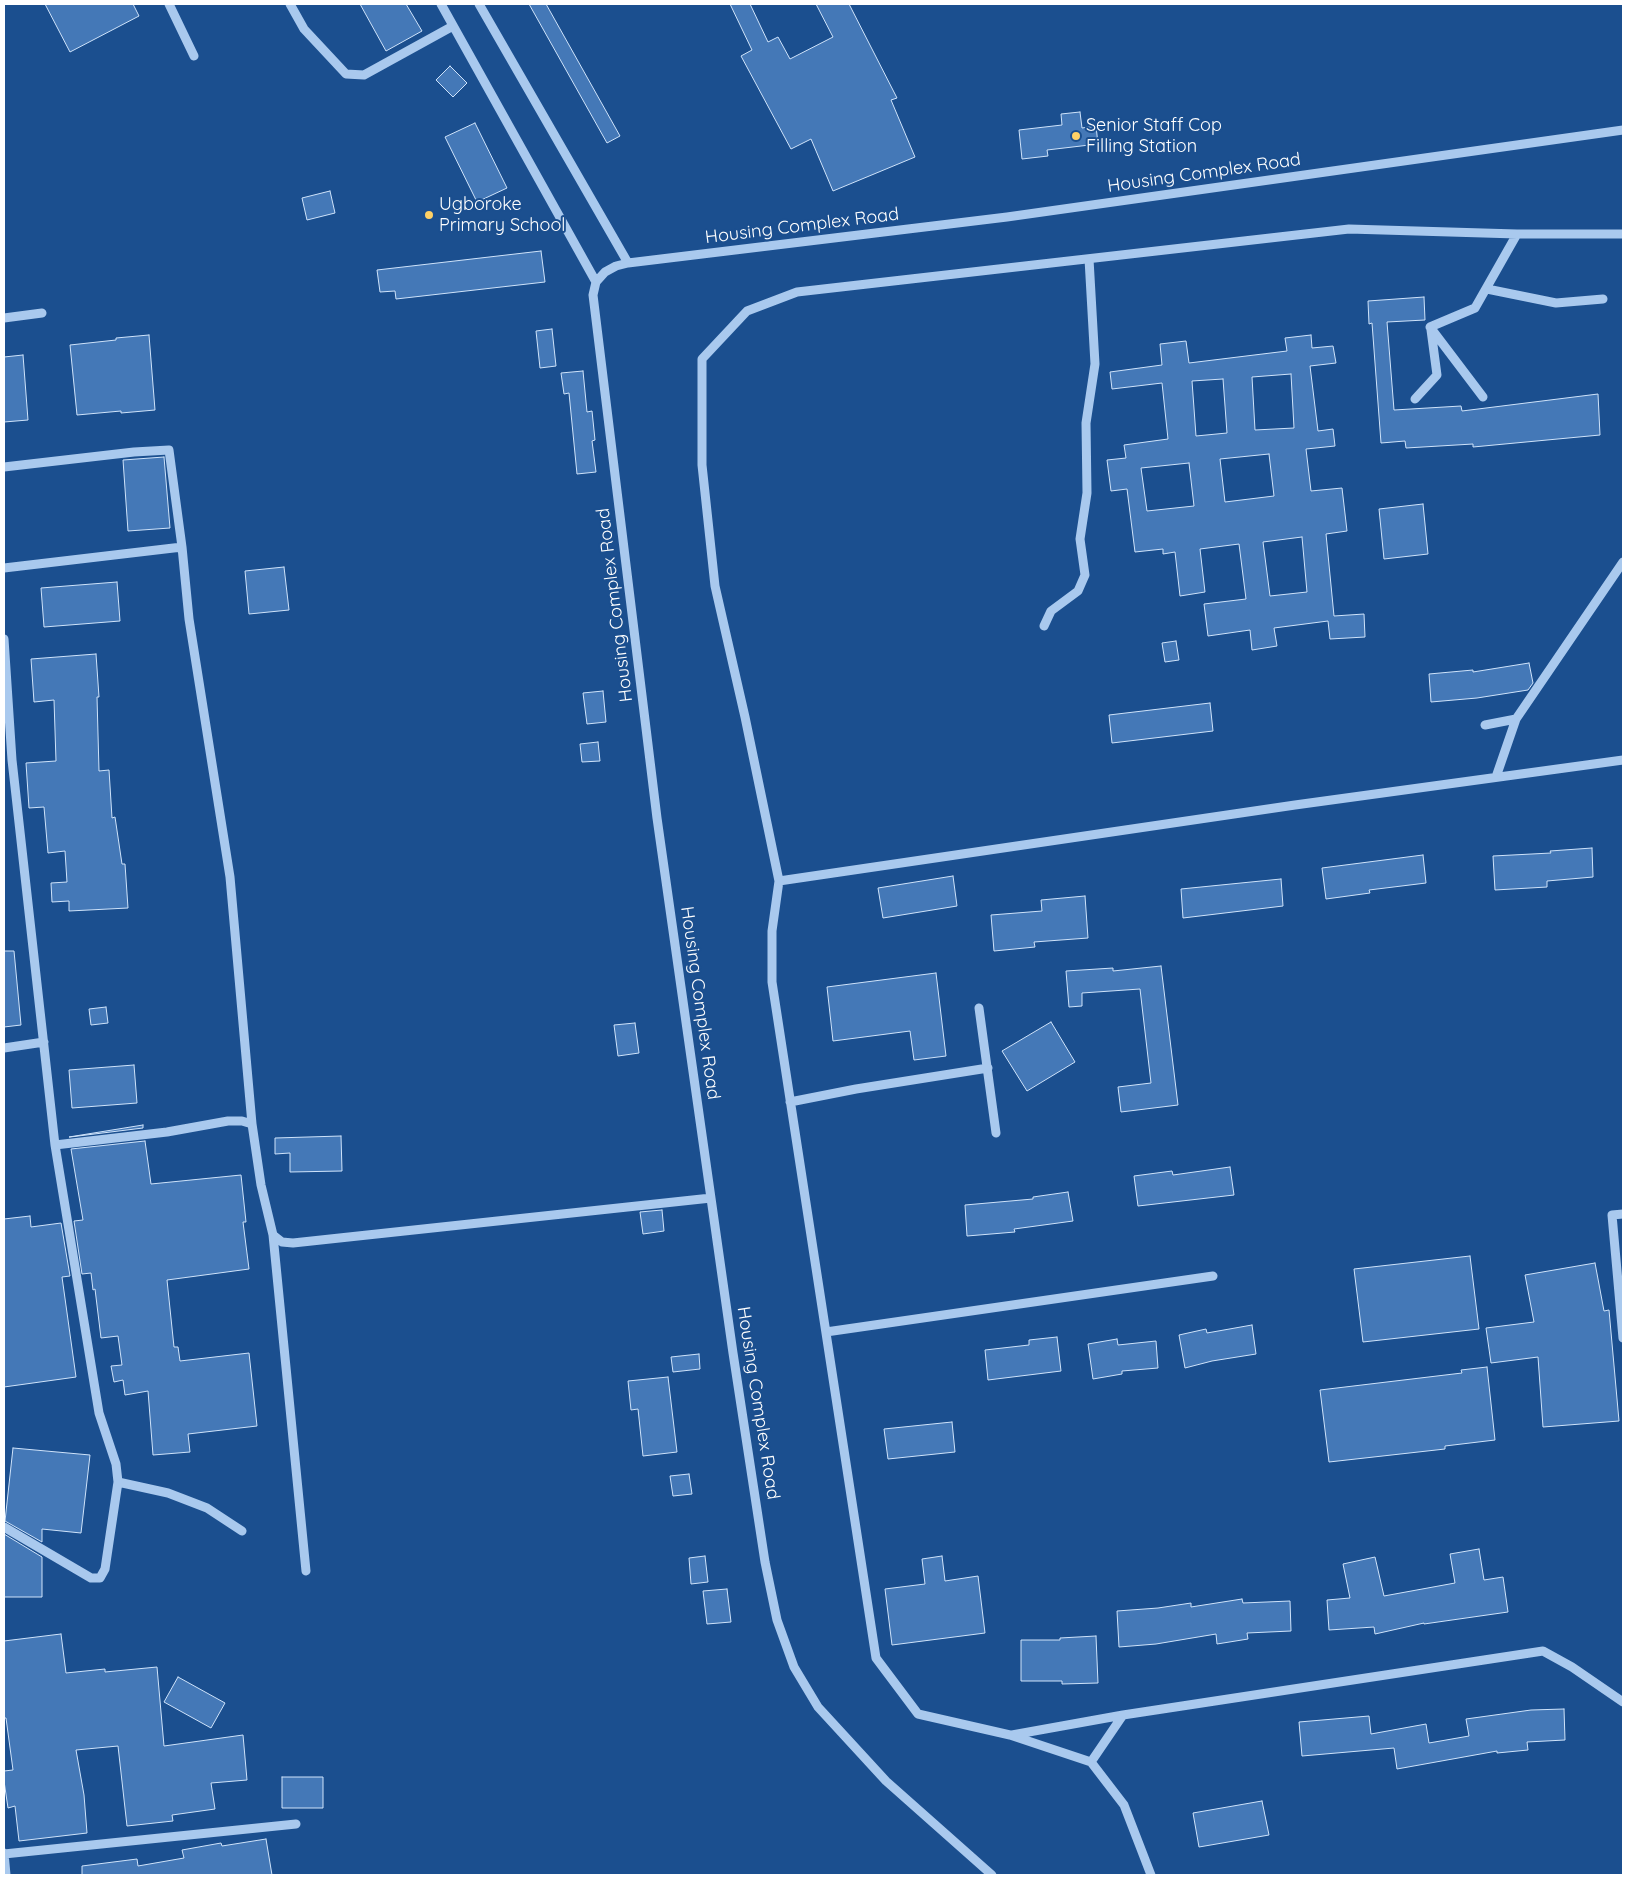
<!DOCTYPE html>
<html>
<head>
<meta charset="utf-8">
<style>
	body { margin:0 }
	#map { position:relative; width:1627px; height:1879px; overflow:hidden; background:#1b4f8f; font-family:Quicksand,sans-serif }
	canvas { display:block }
	.frame { position:absolute; inset:0; border:5px solid #fff; pointer-events:none }
</style>
</head>
<body>
<div id="map">
<canvas width="1627" height="1879"></canvas>
<div class="frame"></div>
</div>
<script>
const context = document.querySelector('canvas').getContext('2d');
context.lineJoin = 'round';
function paint(path, color) { context.fillStyle = color; context.fill(path, 'evenodd'); }
const shape = rows => new Path2D(rows.map(r => 'M' + r).join(''));
function strokePath(path, color, width, dash) { context.strokeStyle = color; context.lineWidth = width; context.lineCap = dash ? 'butt' : 'round'; context.setLineDash(dash || []); context.stroke(path); }
function label(font, color, halo, rows, align = 'center') {
  context.font = font + ' Quicksand,sans-serif'; context.lineWidth = 4; context.setLineDash([]); context.textBaseline = 'middle'; context.strokeStyle = halo; context.fillStyle = color; for (const [text, x, y, turn = 0] of rows) {
    context.save(); context.translate(x, y); context.rotate((+turn || 0) * Math.PI / 180); context.textAlign = isNaN(turn) ? turn : align; if (halo) context.strokeText(text, 0, 0); context.fillText(text, 0, 0); context.restore();
  }
}
const building = shape([
	[45,4,133,4,139,16,70,52,45,4],
	[360,4,406,4,422,31,386,51,360,4],
	[529,4,546,4,620,136,607,143,529,4],
	[730,4,750,4,768,42,778,37,790,59,833,37,816,4,849,4,897,98,891,100,915,157,833,191,811,139,791,149,741,56,752,50,730,4],
	[450,66,467,83,453,97,436,80,450,66],
	[1080,112,1082,128,1096,126,1098,144,1047,150,1048,156,1022,159,1019,130,1062,125,1061,114,1080,112],
	[475,123,507,188,477,202,445,137,475,123],
	[330,191,335,213,307,220,302,198,330,191],
	[541,251,545,282,396,299,395,291,380,292,377,270,541,251],
	[1424,297,1425,320,1387,322,1394,410,1461,406,1462,411,1598,394,1600,435,1473,447,1473,444,1406,448,1405,441,1381,443,1372,323,1369,324,1368,301,1424,297],
	[552,329,556,366,540,368,536,331,552,329],
	[149,335,155,410,121,413,121,411,77,415,70,345,116,340,116,338,149,335],
	[1311,335,1312,348,1333,346,1336,363,1310,366,1318,431,1333,429,1335,446,1306,449,1311,491,1342,488,1347,531,1326,534,1334,616,1364,614,1365,637,1330,639,1328,621,1274,628,1277,646,1252,650,1250,630,1208,636,1204,604,1246,599,1239,544,1200,549,1205,592,1180,596,1175,552,1163,554,1163,549,1135,552,1127,489,1111,491,1107,460,1126,458,1124,445,1168,439,1162,383,1112,389,1110,372,1162,365,1160,344,1186,341,1189,363,1287,351,1285,338,1311,335],
	[1291,374,1294,428,1255,430,1252,377,1291,374],
	[1223,379,1227,433,1196,436,1192,381,1223,379],
	[1269,454,1274,496,1225,502,1220,459,1269,454],
	[1189,463,1194,506,1147,511,1141,468,1189,463],
	[1302,537,1307,592,1270,596,1263,542,1302,537],
	[23,355,28,420,4,422,4,357,23,355],
	[583,371,587,412,592,411,595,440,592,441,596,472,577,474,569,393,564,394,561,373,583,371],
	[164,457,170,528,128,531,123,460,164,457],
	[1423,504,1428,554,1384,559,1379,509,1423,504],
	[284,567,289,610,249,614,245,571,284,567],
	[117,582,120,621,44,627,41,588,117,582],
	[1176,641,1179,660,1165,662,1162,643,1176,641],
	[96,654,99,697,97,697,99,771,109,770,112,818,115,817,122,864,125,864,128,908,69,911,69,901,52,902,51,883,67,882,65,851,48,853,44,807,29,808,26,763,56,761,54,700,34,702,31,659,96,654],
	[1529,663,1533,683,1528,690,1477,698,1431,702,1429,674,1473,670,1473,672,1529,663],
	[603,691,606,722,587,724,583,693,603,691],
	[1210,703,1213,731,1112,743,1109,715,1210,703],
	[598,742,600,761,582,762,580,744,598,742],
	[1592,848,1593,877,1547,881,1547,887,1495,890,1493,856,1551,853,1550,851,1592,848],
	[1423,855,1426,883,1369,890,1370,893,1326,899,1322,868,1423,855],
	[953,876,957,906,883,918,878,888,953,876],
	[1281,879,1283,906,1183,918,1181,889,1281,879],
	[1085,896,1088,938,1034,942,1035,947,994,951,991,915,1042,911,1041,900,1085,896],
	[4,951,14,951,21,1025,4,1027,4,951],
	[1161,966,1178,1105,1121,1112,1118,1087,1151,1083,1140,989,1082,993,1082,1006,1069,1007,1066,971,1113,968,1113,971,1161,966],
	[936,973,946,1056,914,1060,910,1031,833,1041,827,987,936,973],
	[106,1007,108,1023,91,1025,89,1009,106,1007],
	[1051,1022,1075,1062,1027,1091,1002,1051,1051,1022],
	[635,1023,639,1053,618,1056,614,1025,635,1023],
	[134,1065,137,1103,72,1108,69,1070,134,1065],
	[143,1125,143,1128,70,1137,69,1137,143,1125],
	[341,1136,342,1171,290,1172,290,1153,275,1154,275,1138,341,1136],
	[145,1141,151,1184,241,1175,246,1222,243,1222,249,1269,167,1280,174,1347,178,1347,180,1361,249,1353,257,1426,188,1434,190,1452,153,1455,148,1391,125,1395,123,1380,114,1382,111,1366,122,1365,118,1336,101,1338,95,1289,93,1290,91,1273,82,1274,74,1221,83,1220,71,1149,145,1141],
	[1230,1167,1234,1195,1138,1206,1134,1176,1172,1171,1173,1175,1230,1167],
	[1068,1192,1073,1221,1014,1229,1015,1232,967,1236,965,1205,1033,1199,1033,1197,1068,1192],
	[662,1210,664,1231,643,1234,640,1212,662,1210],
	[30,1216,31,1227,61,1223,70,1276,62,1277,76,1377,4,1387,4,1219,30,1216],
	[1470,1256,1479,1329,1363,1342,1354,1269,1470,1256],
	[1595,1263,1604,1311,1609,1310,1619,1421,1543,1427,1538,1357,1491,1363,1486,1328,1534,1322,1525,1275,1595,1263],
	[1252,1325,1256,1354,1212,1361,1185,1368,1179,1335,1206,1329,1207,1333,1252,1325],
	[1057,1337,1061,1371,988,1380,985,1350,1029,1345,1029,1340,1057,1337],
	[1117,1339,1118,1345,1156,1341,1158,1368,1122,1371,1122,1374,1093,1379,1088,1344,1117,1339],
	[699,1354,700,1369,673,1372,671,1357,699,1354],
	[1487,1367,1495,1440,1445,1446,1445,1449,1329,1462,1320,1390,1462,1373,1461,1370,1487,1367],
	[668,1377,677,1452,643,1456,638,1409,631,1410,628,1381,668,1377],
	[952,1422,955,1452,888,1459,884,1429,952,1422],
	[13,1448,90,1455,81,1533,42,1529,42,1542,5,1521,13,1448],
	[689,1474,692,1494,673,1496,670,1476,689,1474],
	[4,1534,42,1557,42,1597,4,1597,4,1534],
	[1479,1549,1484,1580,1503,1577,1508,1612,1424,1624,1424,1623,1375,1634,1374,1627,1329,1630,1327,1600,1350,1598,1343,1564,1375,1557,1384,1596,1455,1583,1450,1554,1479,1549],
	[705,1556,708,1582,691,1584,689,1558,705,1556],
	[942,1556,945,1581,978,1576,985,1633,892,1645,885,1589,925,1584,922,1559,942,1556],
	[727,1589,731,1622,707,1624,703,1591,727,1589],
	[1242,1599,1243,1603,1290,1601,1291,1631,1247,1633,1248,1639,1217,1644,1216,1634,1156,1644,1119,1647,1117,1611,1158,1608,1191,1603,1191,1607,1242,1599],
	[61,1634,66,1673,105,1669,105,1672,157,1667,164,1746,243,1735,247,1780,211,1783,215,1809,172,1815,173,1821,127,1826,118,1746,76,1750,84,1795,87,1833,19,1841,15,1806,8,1808,4,1781,4,1771,13,1770,6,1718,4,1718,4,1641,61,1634],
	[1096,1636,1098,1683,1062,1684,1062,1681,1021,1681,1021,1640,1060,1640,1060,1638,1096,1636],
	[178,1677,225,1703,211,1728,164,1702,178,1677],
	[1564,1709,1565,1740,1527,1742,1528,1750,1497,1753,1497,1751,1397,1769,1394,1748,1302,1756,1299,1722,1369,1716,1371,1734,1426,1724,1429,1743,1469,1736,1466,1719,1531,1710,1564,1709],
	[282,1777,323,1777,323,1808,282,1808,282,1777],
	[1262,1801,1269,1835,1199,1847,1193,1813,1262,1801],
	[266,1839,272,1875,82,1875,82,1866,137,1859,138,1866,184,1858,182,1850,221,1843,222,1846,266,1839]
]);
paint(building, '#4478b7');
strokePath(building, '#cfe3fa', 1);
strokePath(shape([
	[169,4,194,56],
	[290,4,304,29,346,74,364,75,453,26],
	[441,4,596,282],
	[479,4,628,263],
	[1487,289,1556,303,1603,299],
	[4,318,42,313],
	[1483,397,1430,327,1475,308,1517,234],
	[1415,399,1437,375,1431,330],
	[4,467,134,452,169,450,182,547,4,568],
	[182,547,189,619,230,877,252,1124],
	[1044,626,1051,611,1078,591,1085,575,1080,539,1087,493,1086,423,1095,364,1089,259],
	[4,639,12,760,55,1145,99,1413,116,1464,118,1482,105,1569,100,1578,91,1578,4,1527],
	[1485,725,1516,719],
	[1496,777,1516,719,1623,562],
	[779,881,1295,805,1623,760],
	[979,1008,996,1133],
	[4,1048,44,1042],
	[790,1102,856,1089,988,1068],
	[55,1145,167,1132,228,1121,242,1121,252,1124,261,1185,273,1235,282,1242,293,1243,711,1198],
	[273,1235,306,1571],
	[826,1332,1213,1276],
	[1623,1338,1612,1215,1623,1214],
	[118,1482,168,1493,207,1508,242,1531],
	[1012,1735,1123,1715],
	[1091,1762,1123,1715,1543,1651,1572,1667,1623,1702],
	[4,1853,6,1875],
	[4,1854,296,1824],
	[992,1875,886,1781,818,1707,794,1667,777,1620,765,1562,733,1353,657,818,593,295,596,282,605,272,616,266,628,263,1007,217,1623,130],
	[1151,1875,1124,1805,1091,1762,1010,1735,918,1714,876,1658,772,982,772,931,779,881,745,717,715,586,702,465,702,359,747,311,797,292,1349,229,1517,234,1623,234]
]), '#a9c9ee', 9);
for (const [x, y, r, color] of [
	[1076,136,5,"#ffd166"],
	[429,215,5,"#ffd166"]
]) { const dot = new Path2D(); dot.arc(x, y, r, 0, 2 * Math.PI); context.fillStyle = color; context.fill(dot); strokePath(dot, '#1b4f8f', 2); }
label('18px', '#fff', '#1b4f8f', [
	["Senior Staff Cop",1086,126],
	["Filling Station",1086,147],
	["Ugboroke",439,205],
	["Primary School",439,226]
], 'left');
label('18px', '#fff', '#1b4f8f', [
	["Housing Complex Road",1204,173,-8],
	["Housing Complex Road",802,226,-7],
	["Housing Complex Road",615,605,-97],
	["Housing Complex Road",700,1003,82],
	["Housing Complex Road",758,1403,81]
]);
</script>
</body>
</html>
